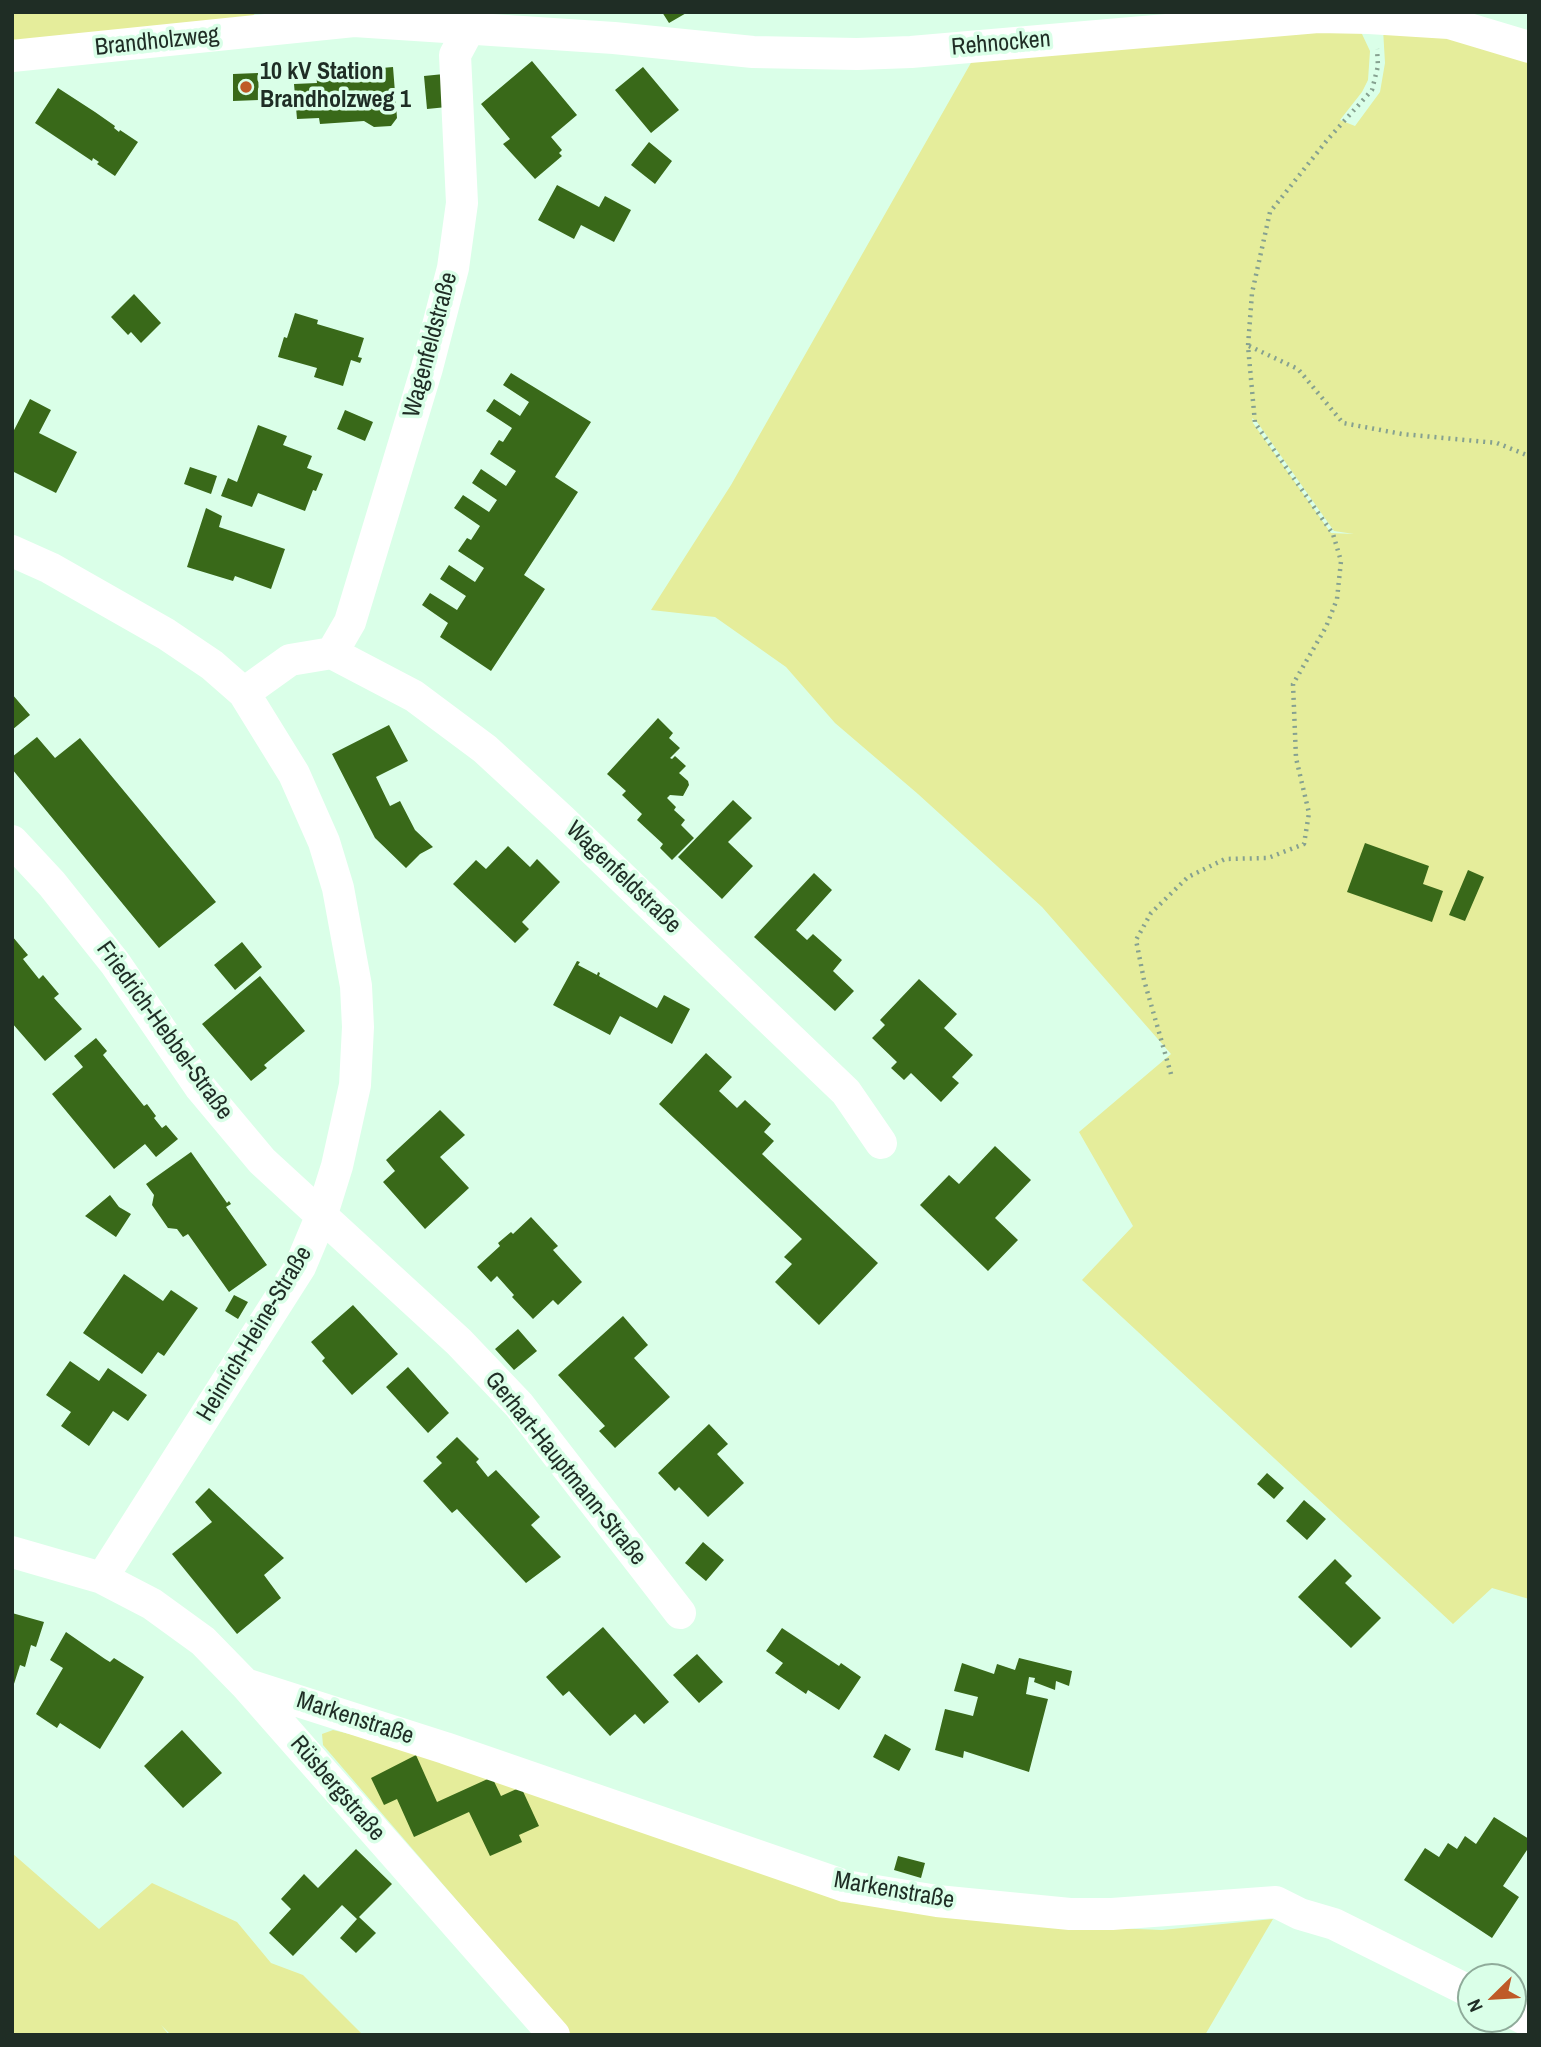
<!DOCTYPE html>
<html>
<head>
<meta charset="utf-8">
<style>
	body { margin:0 }
	#map { position:relative; width:1541px; height:2047px; overflow:hidden; background:#daffe8; font-family:"Archivo Narrow",sans-serif }
	canvas { display:block }
	.frame { position:absolute; inset:0; border:14px solid #1f2d25; pointer-events:none }
	.north { position:absolute; left:1457px; top:1963px; width:70px; height:70px; box-sizing:border-box; background:#daffe8; border:2px solid #8fab9a; border-radius:50%; rotate:246deg; font-size:19px; font-weight:700; line-height:28px; text-align:center; color:#1f2d25 }
	.north::after { content:''; display:block; margin:auto; width:24px; height:32px; background:#bf5a27; clip-path:polygon(50% 0,100% 100%,50% 72%,0 100%) }
</style>
</head>
<body>
<div id="map">
<canvas width="1541" height="2047"></canvas>
<div class="frame"></div>
<div class="north">N</div>
</div>
<script>
const context = document.querySelector('canvas').getContext('2d');
context.lineJoin = 'round';
function paint(path, color) { context.fillStyle = color; context.fill(path, 'evenodd'); }
const shape = rows => new Path2D(rows.map(r => 'M' + r).join(''));
function strokePath(path, color, width, dash) { context.strokeStyle = color; context.lineWidth = width; context.lineCap = dash ? 'butt' : 'round'; context.setLineDash(dash || []); context.stroke(path); }
function label(font, color, halo, rows, align = 'center') {
  context.font = font + ' "Archivo Narrow",sans-serif'; context.lineWidth = 7; context.setLineDash([]); context.textBaseline = 'middle'; context.strokeStyle = halo; context.fillStyle = color; for (const [text, x, y, turn = 0] of rows) {
    context.save(); context.translate(x, y); context.rotate((+turn || 0) * Math.PI / 180); context.textAlign = isNaN(turn) ? turn : align; if (halo) context.strokeText(text, 0, 0); context.fillText(text, 0, 0); context.restore();
  }
}
paint(shape([
	[12,12,257,12,244,23,12,49],
	[1355,28,1362,34,1370,51,1368,80,1362,92,1340,120,1355,126,1380,92,1385,63,1383,29,1417,32,1483,46,1529,60,1529,1599,1492,1588,1453,1624,1082,1280,1133,1226,1079,1132,1171,1054,1042,907,918,794,835,723,786,667,715,617,651,610,731,485,972,61],
	[1252,418,1257,422,1334,531,1354,534,1331,533,1253,423],
	[333,1730,461,1761,666,1833,1085,1927,1162,1930,1273,1919,1205,2035,566,2035,504,1966,490,1939,323,1745,322,1734],
	[12,1853,99,1929,152,1883,237,1922,271,1963,303,1975,363,2035,171,2035,161,2025,169,2035,12,2035]
]), '#e5ed9b');
paint(shape([
	[662,12,688,12,669,23],
	[532,61,577,115,551,137,562,150,559,153,562,156,535,179,503,144,510,139,481,104],
	[393,67,397,118,391,126,374,127,364,121,320,124,319,118,297,119,294,84,317,83,316,73,330,72,329,69,348,68,348,71],
	[643,67,679,110,651,133,615,90],
	[258,73,259,100,233,101,233,74],
	[444,74,447,107,427,109,424,76],
	[58,88,95,112,115,126,114,128,119,132,120,130,138,142,115,176,97,164,99,162,93,158,92,161,35,123],
	[649,142,672,161,655,184,631,165],
	[557,185,599,207,605,196,631,210,614,242,581,225,574,239,538,220],
	[134,294,161,323,141,343,131,332,128,335,111,317],
	[295,313,318,320,317,324,364,338,358,357,362,358,360,363,351,360,343,386,314,377,317,368,278,357,284,337,287,338],
	[511,373,591,422,555,477,578,492,524,575,545,589,491,671,440,637,448,623,422,605,430,593,457,610,466,596,440,579,449,565,475,582,484,568,458,551,467,538,471,540,480,526,454,508,463,495,489,512,497,500,472,483,481,469,506,486,516,471,490,454,499,440,503,442,512,428,486,411,494,399,520,416,529,402,503,385],
	[30,399,51,410,39,433,77,452,56,493,12,471,12,434],
	[345,410,373,422,365,441,337,429],
	[258,425,287,436,283,445,312,456,307,468,323,474,316,491,313,490,305,511,258,493,252,507,221,496,228,478,237,482],
	[190,467,217,476,211,494,184,484],
	[206,508,222,516,219,527,285,549,271,589,235,576,233,581,187,567],
	[12,694,30,715,12,730],
	[658,718,673,733,669,738,680,748,670,758,672,759,675,756,686,766,679,773,688,781,689,785,683,796,670,795,667,798,676,807,674,810,685,820,681,825,694,838,672,860,660,848,663,844,637,820,642,814,622,795,626,791,607,774],
	[389,725,408,761,376,777,390,806,400,801,415,830,433,847,420,854,406,868,375,838,332,754],
	[37,737,55,758,80,738,216,902,159,948,12,769,12,757],
	[733,800,752,818,728,842,753,866,722,899,678,857],
	[1365,843,1429,866,1423,884,1443,891,1432,922,1347,892],
	[508,846,530,867,537,859,560,882,522,922,529,929,515,943,453,884,476,860,486,869],
	[1468,870,1484,877,1465,921,1449,915],
	[814,873,832,890,796,930,807,940,813,934,842,960,833,971,854,991,835,1011,754,937],
	[12,936,28,955,23,959,39,979,43,975,59,994,54,998,82,1029,45,1061,12,1023],
	[242,942,262,967,235,990,214,965],
	[577,961,580,962,578,965,597,975,598,972,600,973,599,976,657,1008,664,995,690,1009,672,1044,620,1016,610,1035,553,1005],
	[260,976,305,1031,264,1065,267,1068,251,1081,202,1024],
	[919,979,957,1014,944,1028,973,1055,952,1077,959,1083,941,1102,911,1073,904,1080,891,1068,897,1062,872,1038,885,1025,880,1020],
	[96,1038,107,1051,103,1055,144,1106,147,1104,156,1116,154,1118,162,1128,166,1125,178,1139,156,1157,145,1144,114,1169,52,1094,83,1067,74,1056],
	[706,1053,732,1077,719,1091,737,1108,745,1100,771,1124,764,1132,774,1141,762,1154,878,1263,819,1325,775,1282,792,1264,784,1257,802,1239,659,1104],
	[440,1110,465,1135,440,1157,469,1188,425,1229,383,1182,395,1171,386,1160],
	[995,1146,1031,1180,995,1218,1018,1240,988,1271,920,1205,949,1175,959,1184],
	[191,1152,227,1203,229,1201,231,1204,226,1207,267,1265,229,1292,188,1234,183,1237,177,1229,168,1228,152,1205,154,1195,146,1184],
	[110,1195,119,1207,131,1214,116,1237,85,1216],
	[531,1217,558,1246,553,1250,582,1282,558,1305,553,1300,533,1319,512,1297,514,1295,497,1276,491,1282,477,1267,500,1246,498,1243,511,1232,513,1234],
	[124,1274,163,1301,171,1290,198,1308,164,1356,158,1352,142,1374,83,1333],
	[234,1295,248,1302,238,1319,225,1311],
	[353,1305,398,1354,352,1395,322,1361,325,1358,311,1342],
	[623,1316,648,1345,634,1358,670,1397,615,1448,599,1431,605,1426,558,1375],
	[518,1329,537,1351,514,1370,495,1349],
	[70,1361,99,1381,108,1368,147,1395,128,1421,113,1411,89,1446,61,1426,71,1412,46,1395],
	[408,1367,449,1413,428,1433,386,1387],
	[709,1424,728,1444,717,1454,744,1483,708,1517,679,1487,675,1491,658,1473],
	[457,1437,479,1459,476,1462,488,1477,496,1470,540,1517,531,1525,561,1557,526,1583,457,1509,452,1513,423,1481,442,1463,436,1457],
	[1267,1473,1284,1488,1274,1499,1257,1484],
	[209,1488,284,1558,264,1575,281,1598,237,1634,172,1554,212,1522,195,1502],
	[1304,1500,1326,1519,1307,1540,1286,1521],
	[703,1542,724,1560,706,1581,685,1563],
	[1335,1559,1352,1576,1345,1583,1381,1618,1351,1648,1298,1597],
	[12,1613,44,1622,36,1647,31,1645,25,1667,20,1665,13,1687],
	[603,1627,669,1702,644,1724,635,1714,610,1736,569,1691,563,1696,546,1677],
	[782,1628,839,1666,841,1663,861,1677,839,1710,808,1690,806,1694,775,1673,783,1663,766,1651],
	[66,1632,105,1659,110,1662,114,1658,144,1677,100,1749,60,1723,57,1728,36,1714,63,1668,50,1660],
	[697,1654,723,1682,699,1703,673,1675],
	[1019,1658,1072,1671,1069,1686,1056,1681,1055,1690,1034,1682,1035,1678,1029,1677,1026,1694,1048,1699,1029,1772,964,1751,963,1758,935,1750,945,1709,973,1716,978,1697,954,1691,962,1663,994,1674,997,1664,1015,1670],
	[182,1730,222,1773,183,1808,144,1766],
	[885,1734,911,1749,899,1771,873,1757],
	[416,1755,437,1802,492,1777,501,1796,521,1787,539,1826,519,1835,522,1842,490,1856,469,1812,414,1837,397,1799,384,1805,371,1778],
	[1494,1817,1529,1839,1529,1847,1503,1886,1519,1897,1492,1938,1404,1880,1425,1848,1439,1857,1448,1843,1457,1849,1465,1836,1476,1844],
	[356,1849,392,1884,359,1917,376,1933,356,1953,340,1938,357,1919,342,1905,293,1956,269,1933,291,1909,281,1899,304,1874,318,1888],
	[898,1856,925,1863,921,1878,894,1870]
]), '#396919');
strokePath(shape([
	[1249,346,1298,369,1343,423,1402,434,1497,443,1529,456],
	[1171,1074,1144,980,1136,940,1151,913,1188,877,1225,859,1268,858,1304,844,1309,813,1296,758,1293,684,1326,627,1337,599,1341,561,1333,534,1255,423,1248,346,1252,293,1270,212,1328,139,1372,90,1378,66,1377,49]
]), '#86a190', 4.5, [2, 5]);
strokePath(shape([
	[12,56,354,21,614,38,753,52,857,54,911,52,1318,17,1369,18,1449,23,1529,47],
	[12,551,50,568,166,634,212,665,244,693,294,774,324,842,338,888,356,986,358,1027,355,1085,337,1166,321,1217,300,1267,102,1578],
	[332,653,414,696,485,749,562,820,846,1092,881,1143],
	[244,693,290,660,332,653,350,622,427,368,453,268,462,203,455,55,470,27],
	[12,841,52,884,115,963,200,1087,262,1161,459,1342,519,1405,680,1613],
	[12,1552,102,1578,152,1604,203,1641,245,1684,554,2035],
	[245,1684,445,1748,845,1886,937,1901,1070,1914,1112,1914,1276,1902,1300,1914,1334,1924,1471,1992],
	[1513,2013,1529,2021]
]), '#fff', 32);
for (const [x, y, r, color] of [
	[246,87,7,"#bf5a27"]
]) { const dot = new Path2D(); dot.arc(x, y, r, 0, 2 * Math.PI); context.fillStyle = color; context.fill(dot); strokePath(dot, '#daffe8', 2.5); }
label('24px', '#1f2d25', '#daffe8', [
	["Brandholzweg",157,42,-6],
	["Rehnocken",1001,44,-5],
	["Wagenfeldstraße",431,345,-75],
	["Wagenfeldstraße",623,878,44],
	["Friedrich-Hebbel-Straße",164,1031,54],
	["Heinrich-Heine-Straße",255,1334,-59],
	["Gerhart-Hauptmann-Straße",565,1469,51],
	["Markenstraße",355,1719,18],
	["Rüsbergstraße",337,1789,49],
	["Markenstraße",894,1891,10]
]);
label('bold 24px', '#1f2d25', '#daffe8', [
	["10 kV Station",260,73],
	["Brandholzweg 1",260,101]
], 'left');
</script>
</body>
</html>
